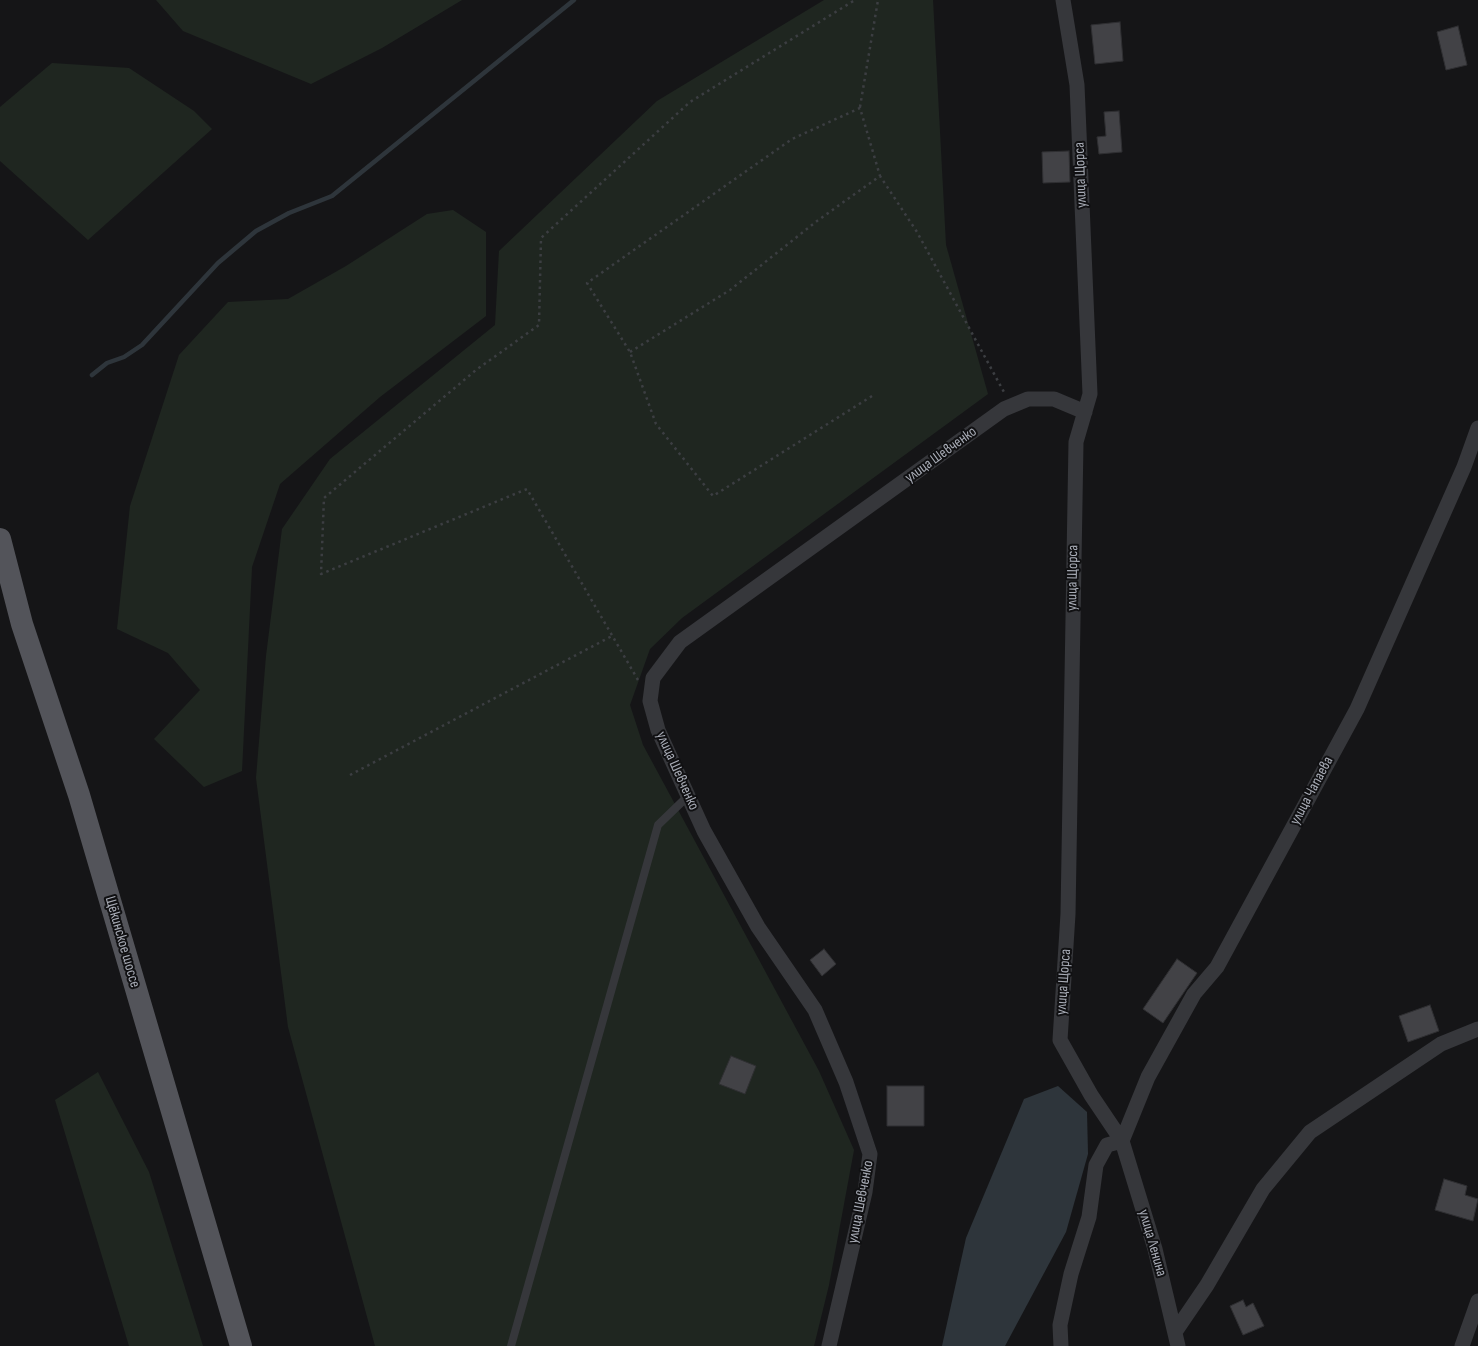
<!DOCTYPE html>
<html>
<head>
<meta charset="utf-8">
<style>
	body { margin:0 }
	canvas { display:block; background:#151517 }
</style>
</head>
<body>
<canvas width="1478" height="1346"></canvas>
<script>
const context = document.querySelector('canvas').getContext('2d');
context.lineJoin = 'round';
function paint(path, color) { context.fillStyle = color; context.fill(path, 'evenodd'); }
const shape = rows => new Path2D(rows.map(r => 'M' + r).join(''));
function strokePath(path, color, width, dash) { context.strokeStyle = color; context.lineWidth = width; context.lineCap = dash ? 'butt' : 'round'; context.setLineDash(dash || []); context.stroke(path); }
function label(font, color, halo, rows, align = 'center') {
  context.font = font + ' "Sofia Sans Condensed",sans-serif'; context.lineWidth = 4; context.setLineDash([]); context.textBaseline = 'middle'; context.strokeStyle = halo; context.fillStyle = color; for (const [text, x, y, turn = 0] of rows) {
    context.save(); context.translate(x, y); context.rotate((+turn || 0) * Math.PI / 180); context.textAlign = isNaN(turn) ? turn : align; if (halo) context.strokeText(text, 0, 0); context.fillText(text, 0, 0); context.restore();
  }
}
paint(shape([
	[156,0,462,0,382,48,311,84,183,31],
	[824,0,933,0,946,245,988,394,682,618,650,649,630,705,643,745,819,1071,854,1150,829,1285,814,1346,375,1346,288,1027,256,778,266,656,282,529,330,459,495,325,499,251,657,101],
	[52,63,129,68,194,111,212,129,88,240,0,161,0,107],
	[453,210,486,232,486,316,380,397,280,484,252,567,242,771,204,787,154,739,200,690,168,653,117,629,130,506,179,355,228,302,288,299,346,266,427,214],
	[98,1072,149,1172,203,1346,129,1346,55,1100]
]), '#1f2620');
paint(shape([
	[1058,1086,1087,1112,1088,1154,1066,1232,1005,1346,942,1346,966,1238,1024,1099]
]), '#2e353b');
strokePath(shape([
	[92,375,107,363,124,357,142,345,218,263,256,231,289,213,332,196,574,0]
]), '#2e353b', 4.5);
const building = shape([
	[1120,22,1123,61,1095,64,1091,25,1120,22],
	[1458,26,1467,65,1446,70,1437,32,1458,26],
	[1119,111,1122,152,1099,154,1097,137,1106,136,1104,112,1119,111],
	[1069,151,1070,182,1043,183,1042,152,1069,151],
	[824,949,836,964,822,976,810,960,824,949],
	[1177,959,1197,973,1163,1023,1143,1009,1177,959],
	[1430,1005,1439,1031,1408,1042,1399,1016,1430,1005],
	[731,1056,756,1066,745,1094,719,1084,731,1056],
	[887,1086,924,1086,924,1126,887,1126,887,1086],
	[1444,1179,1467,1186,1465,1195,1478,1199,1473,1221,1435,1210,1444,1179],
	[1243,1300,1246,1307,1253,1303,1264,1326,1243,1335,1230,1306,1243,1300]
]);
paint(building, '#424246');
strokePath(building, '#2f2f32', 1);
strokePath(shape([
	[860,107,878,0],
	[630,352,730,290,817,221,880,176,917,232,1005,394],
	[872,396,713,496,656,424,630,352,587,283,792,139,860,108,880,176],
	[638,680,527,489,321,574,324,498,476,370,539,325,541,238,690,102,855,0],
	[350,775,612,636]
]), '#3c3e42', 2.5, [2.5, 4]);
strokePath(shape([
	[511,1346,658,825,688,796]
]), '#36373b', 8);
strokePath(shape([
	[1063,0,1077,85,1090,394,1076,442,1068,914,1060,1040,1091,1095,1122,1141,1155,1249,1178,1346],
	[1122,1141,1148,1077,1194,994,1217,967,1357,709,1464,467,1478,428],
	[1175,1332,1207,1285,1263,1189,1310,1132,1441,1044,1478,1029],
	[829,1346,865,1192,870,1154,846,1082,815,1010,758,927,704,831,658,730,650,701,653,678,680,642,1004,409,1028,399,1054,399,1085,412],
	[1061,1346,1060,1325,1071,1274,1089,1217,1096,1165,1107,1145,1122,1141],
	[1462,1346,1478,1301]
]), '#36373b', 15);
strokePath(shape([
	[0,539,22,624,79,795,241,1346]
]), '#53545a', 22);
label('15px', '#a8acb6', '#101012', [
	["улица Щорса",1081,175,-92],
	["улица Шевченко",941,455,-36],
	["улица Щорса",1073,578,-89],
	["улица Шевченко",677,771,66],
	["улица Чапаева",1312,791,-62],
	["Щёкинское шоссе",122,942,74],
	["улица Щорса",1064,982,-86],
	["улица Шевченко",861,1202,-79],
	["улица Ленина",1152,1243,74]
]);
</script>
</body>
</html>
